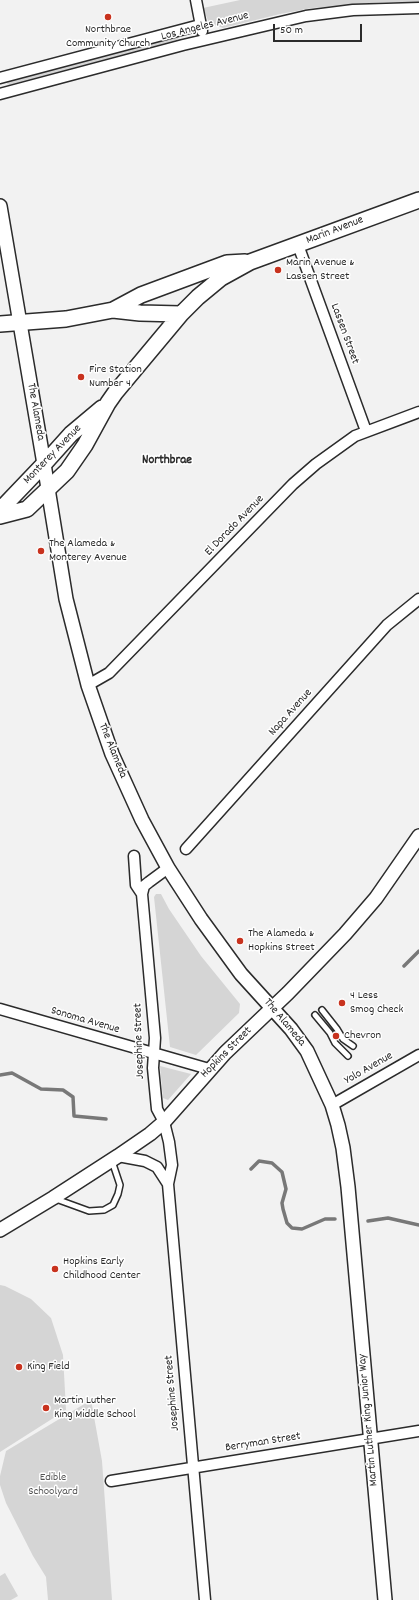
<!DOCTYPE html>
<html>
<head>
<meta charset="utf-8">
<style>
	body { margin:0 }
	#map { position:relative; width:419px; height:1600px; overflow:hidden; background:#f2f2f2; font-family:Dekko,sans-serif }
	canvas { display:block }
	.scale { position:absolute; left:273px; top:24px; width:89px; height:18px; box-sizing:border-box; border:2px solid #2b2b2b; border-top:0; padding-left:5px; font-size:12px; line-height:14px; white-space:nowrap; color:#2b2b2b; -webkit-text-stroke:3px #fff; paint-order:stroke }
</style>
</head>
<body>
<div id="map">
<canvas width="419" height="1600"></canvas>
<div class="scale">50 m</div>
</div>
<script>
const context = document.querySelector('canvas').getContext('2d');
context.lineJoin = 'round';
function paint(path, color) { context.fillStyle = color; context.fill(path, 'evenodd'); }
const shape = rows => new Path2D(rows.map(r => 'M' + r).join(''));
function strokePath(path, color, width, dash) { context.strokeStyle = color; context.lineWidth = width; context.lineCap = dash ? 'butt' : 'round'; context.setLineDash(dash || []); context.stroke(path); }
function label(font, color, halo, rows, align = 'center') {
  context.font = font + ' Dekko,sans-serif'; context.lineWidth = 3; context.setLineDash([]); context.textBaseline = 'middle'; context.strokeStyle = halo; context.fillStyle = color; for (const [text, x, y, turn = 0] of rows) {
    context.save(); context.translate(x, y); context.rotate((+turn || 0) * Math.PI / 180); context.textAlign = isNaN(turn) ? turn : align; if (halo) context.strokeText(text, 0, 0); context.fillText(text, 0, 0); context.restore();
  }
}
paint(shape([
	[240,0,419,0,419,2,384,2,312,8,280,14,223,28,209,23,203,8],
	[176,36,178,38,177,40,10,85,7,84,8,81],
	[156,894,161,894,169,909,201,956,240,1004,239,1013,196,1055,170,1047,154,897],
	[160,1066,191,1074,168,1100,163,1098],
	[0,1285,5,1286,31,1299,51,1318,63,1355,66,1410,0,1452],
	[91,1400,102,1461,112,1600,48,1600,46,1577,33,1556,6,1503,0,1485,0,1476,6,1451],
	[5,1573,18,1596,11,1600,0,1600,0,1576]
]), '#d5d5d5');
strokePath(shape([
	[404,966,419,951],
	[0,1075,12,1073,41,1089,63,1090,73,1097,74,1116,106,1119],
	[251,1169,259,1161,272,1163,282,1172,286,1189,282,1203,283,1209,287,1223,292,1228,302,1229,325,1219,335,1219],
	[368,1221,388,1218,419,1225]
]), '#787878', 3.5);
const service = shape([
	[322,1010,337,1029,343,1039,353,1046],
	[315,1015,330,1033,335,1043,348,1056],
	[56,1199,89,1211,104,1210,113,1205,118,1194,120,1185,112,1161]
]);
const minor = shape([
	[196,0,202,31],
	[0,78,200,25],
	[0,94,183,45,306,16,353,10,419,8],
	[298,245,366,431],
	[88,685,109,673,293,484,316,464,355,436,419,412],
	[186,849,387,625,419,599],
	[134,856,136,885,142,894],
	[168,868,149,882,144,886,142,894,155,1038,153,1068,157,1109,164,1122,169,1142,172,1165,168,1184,205,1600],
	[0,1009,209,1069],
	[332,1105,419,1055],
	[118,1156,145,1161,157,1167,168,1184],
	[111,1481,419,1431]
]);
const tertiary = shape([
	[0,206,44,464,66,599,88,685,112,754,142,820,168,868,201,919,241,974,291,1029,307,1051,332,1105,338,1125,343,1148,348,1187,385,1600],
	[0,1230,53,1198,118,1156,150,1134,164,1122,225,1053,288,993,345,934,376,898,419,836]
]);
const secondary = shape([
	[113,310,140,313,181,314],
	[0,324,66,319,113,310,141,295,227,263,245,262],
	[0,510,44,464,71,434,102,408],
	[0,516,27,509,67,471,85,445,108,403,115,393,181,314,198,297,221,278,250,262,419,200]
]);
strokePath(service, '#2b2b2b', 8);
strokePath(minor, '#2b2b2b', 13);
strokePath(tertiary, '#2b2b2b', 16);
strokePath(secondary, '#2b2b2b', 18);
strokePath(service, '#fff', 5);
strokePath(minor, '#fff', 10);
strokePath(tertiary, '#fff', 13);
strokePath(secondary, '#fff', 15);
for (const [x, y, r, color] of [
	[108,17,4,"#c8321e"],
	[278,270,4,"#c8321e"],
	[81,377,4,"#c8321e"],
	[41,551,4,"#c8321e"],
	[240,941,4,"#c8321e"],
	[342,1003,4,"#c8321e"],
	[336,1036,4,"#c8321e"],
	[55,1269,4,"#c8321e"],
	[19,1367,4,"#c8321e"],
	[46,1408,4,"#c8321e"]
]) { const dot = new Path2D(); dot.arc(x, y, r, 0, 2 * Math.PI); context.fillStyle = color; context.fill(dot); strokePath(dot, '#fff', 1.5); }
label('12px', '#2b2b2b', '#fff', [
	["Los Angeles Avenue",205,27,-14],
	["Marin Avenue",335,231,-21],
	["Lassen Street",344,334,70],
	["The Alameda",35,412,80],
	["Monterey Avenue",53,455,-46],
	["El Dorado Avenue",235,526,-46],
	["Napa Avenue",291,713,-48],
	["The Alameda",112,751,68],
	["Sonoma Avenue",85,1021,16],
	["The Alameda",284,1023,50],
	["Josephine Street",140,1041,-92],
	["Hopkins Street",227,1053,-45],
	["Yolo Avenue",369,1069,-30],
	["Josephine Street",173,1393,-95],
	["Martin Luther King Junior Way",369,1420,-95],
	["Berryman Street",263,1443,-9]
]);
label('12px', '#2b2b2b', '#fff', [
	["Northbrae",108,30,"center"],
	["Community Church",108,44,"center"],
	["Marin Avenue &",286,263],
	["Lassen Street",286,277],
	["Fire Station",89,370],
	["Number 4",89,384],
	["The Alameda &",49,544],
	["Monterey Avenue",49,558],
	["The Alameda &",248,934],
	["Hopkins Street",248,948],
	["4 Less",350,996],
	["Smog Check",350,1010],
	["Chevron",344,1036],
	["Hopkins Early",63,1262],
	["Childhood Center",63,1276],
	["King Field",27,1367],
	["Martin Luther",54,1401],
	["King Middle School",54,1415]
], 'left');
label('12px', '#565656', '#fff', [
	["Edible",53,1478],
	["Schoolyard",53,1492]
]);
label('bold 13px', '#2b2b2b', '#fff', [
	["Northbrae",167,461]
]);
</script>
</body>
</html>
